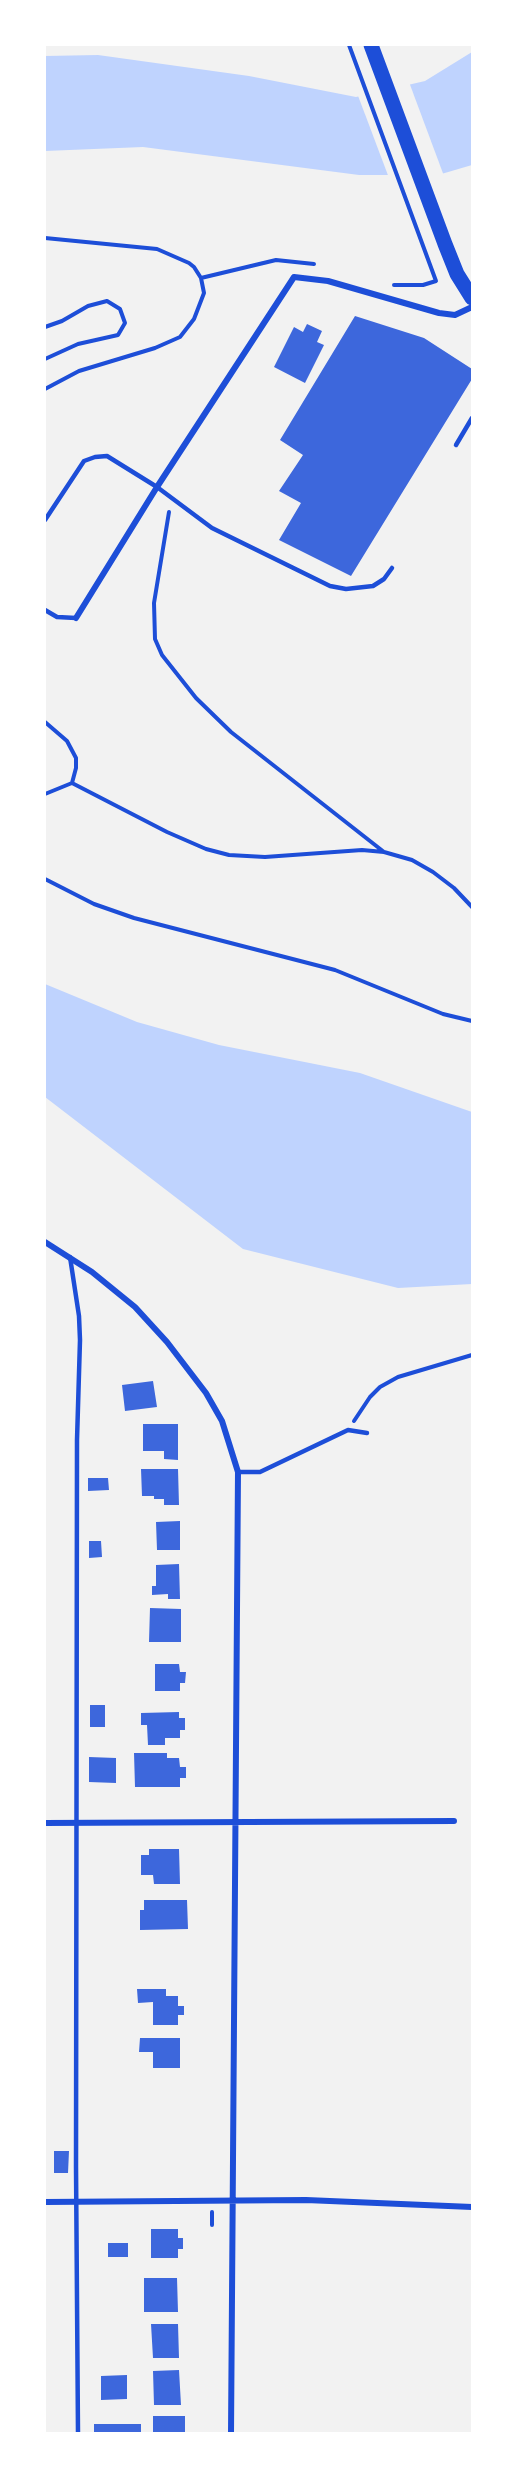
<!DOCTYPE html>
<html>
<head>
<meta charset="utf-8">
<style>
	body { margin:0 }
	#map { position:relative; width:517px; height:2478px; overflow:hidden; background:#f2f2f2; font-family:"Nunito Sans",sans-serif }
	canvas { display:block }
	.frame { position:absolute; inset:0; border:46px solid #fff; pointer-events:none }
</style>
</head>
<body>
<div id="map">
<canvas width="517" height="2478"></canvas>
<div class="frame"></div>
</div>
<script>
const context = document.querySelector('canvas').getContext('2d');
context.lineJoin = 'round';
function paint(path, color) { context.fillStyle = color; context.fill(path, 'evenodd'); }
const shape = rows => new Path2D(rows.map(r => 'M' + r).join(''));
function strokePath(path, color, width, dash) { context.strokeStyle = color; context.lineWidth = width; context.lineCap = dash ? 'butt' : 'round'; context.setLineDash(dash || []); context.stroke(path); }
paint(shape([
	[472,52,472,165,438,175,359,175,143,147,45,151,45,56,98,55,249,76,356,97,425,81],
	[45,984,137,1022,219,1045,360,1073,472,1112,472,1284,398,1288,243,1249,45,1097]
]), '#bfd3fe');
paint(shape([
	[409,82,444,176,389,178,357,93]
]), '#f2f2f2');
paint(shape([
	[355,316,424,338,472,369,472,379,351,576,279,540,301,503,279,491,303,455,280,440],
	[307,324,322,331,317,342,324,345,305,383,274,367,294,327,303,332],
	[153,1381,157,1407,125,1411,122,1385],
	[143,1424,178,1424,178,1460,164,1459,164,1451,143,1451],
	[141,1469,178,1469,179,1505,164,1505,164,1499,154,1499,154,1496,142,1496],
	[88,1478,108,1478,109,1490,88,1491],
	[180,1521,180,1550,157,1550,156,1522],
	[89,1541,101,1541,102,1557,89,1558],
	[179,1564,180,1599,168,1599,168,1594,152,1595,152,1586,156,1586,156,1565],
	[150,1608,181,1609,181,1642,149,1642],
	[155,1664,179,1664,180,1672,186,1672,185,1683,180,1683,180,1691,155,1691],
	[90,1705,105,1705,105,1727,90,1727],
	[179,1712,179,1718,185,1718,185,1730,180,1730,180,1738,165,1738,165,1745,148,1745,147,1725,141,1725,141,1713],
	[134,1753,167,1753,167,1758,179,1758,180,1767,186,1767,186,1778,180,1778,180,1787,135,1787],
	[89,1757,116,1758,116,1783,89,1782],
	[149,1849,179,1849,180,1884,154,1884,153,1875,141,1875,141,1855,149,1855],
	[144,1900,187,1900,188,1929,140,1930,140,1910,144,1910],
	[137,1989,166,1989,166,1996,178,1996,178,2006,184,2006,184,2015,178,2015,178,2025,153,2025,153,2002,138,2003],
	[140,2038,180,2038,180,2068,153,2068,153,2052,139,2052],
	[54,2151,69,2151,68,2173,54,2173],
	[151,2229,178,2229,178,2238,183,2238,183,2249,178,2249,178,2258,151,2258],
	[108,2243,128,2243,128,2257,108,2257],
	[144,2278,177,2278,178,2312,144,2312],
	[151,2324,178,2324,179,2358,153,2358],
	[179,2370,181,2405,154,2405,153,2371],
	[127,2375,127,2399,101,2400,101,2376],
	[153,2416,185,2416,185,2433,153,2433],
	[94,2424,141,2424,141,2433,94,2433]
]), '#3d67dc');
strokePath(shape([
	[349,45,436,281,423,285,394,285],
	[45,238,157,249,189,263,194,267,201,278,204,293,194,319,180,337,155,348,79,371,45,389],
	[201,278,276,260,314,264],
	[45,327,62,321,88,306,107,301,120,309,125,323,118,335,78,344,45,359],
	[169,512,154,603,155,639,162,655,196,698,231,732,384,852],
	[45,722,67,741,76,758,76,768,72,783],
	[72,783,167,832,206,849,229,855,265,857,362,850,384,852,412,860,433,872,454,888,472,907],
	[45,794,72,783],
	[45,879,94,904,134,918,335,970,443,1014,472,1021],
	[354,1421,370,1397,380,1387,398,1377,472,1355],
	[212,2212,212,2225]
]), '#1d4ed8', 4);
strokePath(shape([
	[456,445,472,418],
	[45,520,84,461,95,457,107,456,157,487,212,528,330,586,346,589,373,586,384,579,392,568],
	[45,610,57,617,76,618],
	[70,1257,79,1316,80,1340,77,1440,76,2166,78,2433],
	[238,1472,260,1472,348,1430,367,1433]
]), '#1d4ed8', 4.5);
strokePath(shape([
	[76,618,157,487,294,277,328,281,439,313,455,315,472,307],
	[45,1242,92,1272,135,1307,167,1342,206,1393,222,1421,238,1472,231,2433],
	[45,1823,454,1821],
	[45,2202,306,2200,472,2207]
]), '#1d4ed8', 6);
strokePath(shape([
	[371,45,445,244,457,274,472,298]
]), '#1d4ed8', 15);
</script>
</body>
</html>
